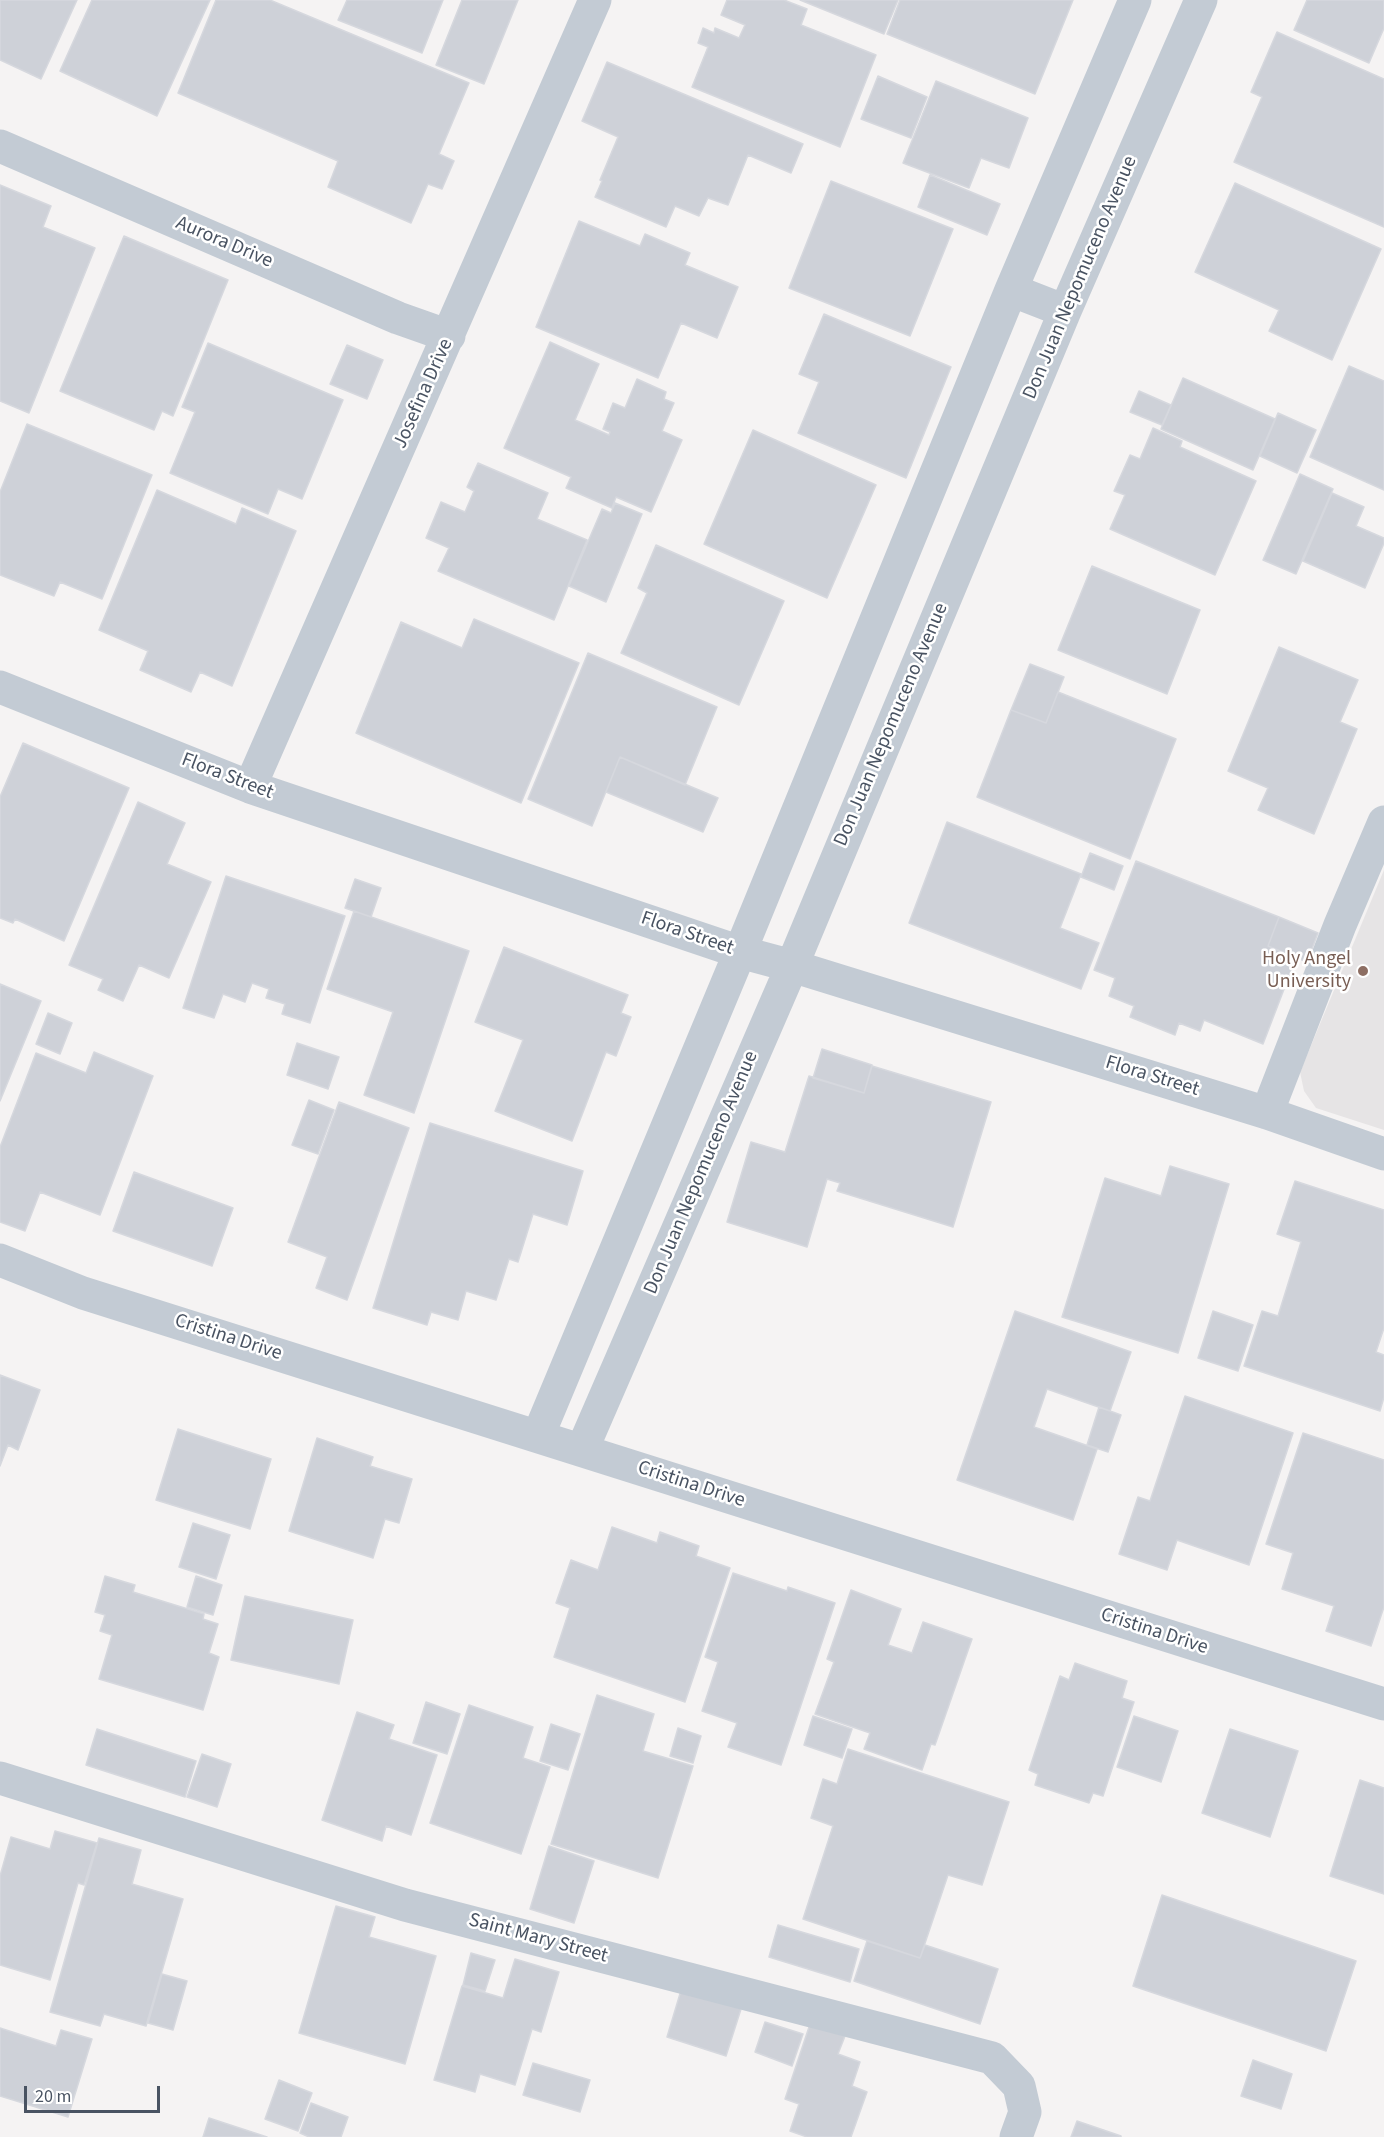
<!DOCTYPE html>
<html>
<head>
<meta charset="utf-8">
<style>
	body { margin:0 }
	#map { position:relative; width:1384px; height:2137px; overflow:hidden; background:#f5f3f3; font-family:"Source Sans 3",sans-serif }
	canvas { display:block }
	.scale { position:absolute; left:24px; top:2086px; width:136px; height:27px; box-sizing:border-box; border:3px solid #495362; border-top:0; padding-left:8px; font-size:18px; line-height:21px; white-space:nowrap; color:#495362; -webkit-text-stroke:4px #fff; paint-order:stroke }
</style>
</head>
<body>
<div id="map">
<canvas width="1384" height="2137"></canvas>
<div class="scale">20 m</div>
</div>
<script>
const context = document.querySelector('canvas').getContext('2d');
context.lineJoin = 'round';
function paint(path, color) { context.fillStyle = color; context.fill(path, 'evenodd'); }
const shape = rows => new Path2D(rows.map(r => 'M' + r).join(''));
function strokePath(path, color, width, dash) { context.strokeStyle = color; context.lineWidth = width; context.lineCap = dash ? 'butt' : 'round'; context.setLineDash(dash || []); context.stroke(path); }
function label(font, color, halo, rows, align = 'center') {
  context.font = font + ' "Source Sans 3",sans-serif'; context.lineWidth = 5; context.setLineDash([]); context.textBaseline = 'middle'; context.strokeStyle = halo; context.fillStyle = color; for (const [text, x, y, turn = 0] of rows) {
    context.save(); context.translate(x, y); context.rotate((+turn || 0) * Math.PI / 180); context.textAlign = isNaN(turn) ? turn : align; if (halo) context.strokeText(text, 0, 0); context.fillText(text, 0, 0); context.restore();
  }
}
paint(shape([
	[1384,870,1384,1130,1316,1108,1304,1091,1300,1072]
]), '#e6e4e5');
const building = shape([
	[0,0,77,0,41,79,0,60,0,0],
	[92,0,210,0,157,116,60,71,92,0],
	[216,0,270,0,469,83,439,154,454,161,442,189,428,184,411,223,328,187,338,161,178,93,216,0],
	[347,0,443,0,422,53,338,20,347,0],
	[462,0,518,0,484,84,436,65,462,0],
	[727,0,784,0,807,9,801,25,876,55,840,147,692,87,708,47,698,43,703,28,714,33,715,28,739,38,745,25,721,15,727,0],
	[800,0,898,0,884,34,800,0],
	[900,0,1073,0,1035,94,887,34,900,0],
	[1307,0,1384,0,1384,28,1369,63,1294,30,1307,0],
	[1277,32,1384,79,1384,227,1234,162,1262,97,1251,92,1277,32],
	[607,62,803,144,791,173,748,155,728,205,708,198,699,216,675,206,666,227,595,197,602,181,600,180,618,137,582,121,607,62],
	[878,76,927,97,911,138,861,119,878,76],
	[936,81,1028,118,1009,168,981,158,969,188,903,163,936,81],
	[930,175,1000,204,987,235,918,207,930,175],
	[831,181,953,229,910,336,789,288,831,181],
	[1235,183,1381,249,1332,360,1269,331,1279,310,1195,272,1235,183],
	[0,185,51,206,43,227,95,248,29,413,0,401,0,185],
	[579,221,640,246,645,234,690,253,685,265,738,287,717,338,681,323,658,378,536,327,579,221],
	[124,236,228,280,173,416,162,411,154,430,60,391,124,236],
	[824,314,951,367,906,478,798,433,819,382,799,374,824,314],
	[550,342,599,364,575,420,609,435,610,432,603,429,613,403,625,408,637,379,666,392,664,399,674,403,662,431,682,440,651,512,616,497,612,508,566,488,571,477,504,448,550,342],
	[208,343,343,400,302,499,278,489,268,514,170,473,195,412,182,407,208,343],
	[347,345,383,360,367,399,330,384,347,345],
	[1349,366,1384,381,1384,490,1310,457,1349,366],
	[1183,378,1275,419,1253,470,1161,429,1183,378],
	[1139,391,1171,405,1162,425,1130,412,1139,391],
	[1278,413,1316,430,1297,473,1260,456,1278,413],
	[27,424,152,475,102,599,60,582,54,596,0,575,0,492,27,424],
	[1153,428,1182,441,1180,447,1256,481,1215,575,1110,529,1125,495,1114,491,1130,455,1140,459,1153,428],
	[753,430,876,485,827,598,704,544,753,430],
	[478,463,548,493,537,519,587,540,554,620,438,571,449,548,426,538,441,502,465,512,474,491,467,487,478,463],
	[1300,474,1333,489,1296,574,1263,560,1300,474],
	[157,490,236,524,242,508,296,531,232,686,200,672,191,692,140,670,148,651,99,630,157,490],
	[1332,493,1364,507,1356,526,1384,538,1384,543,1365,588,1303,561,1332,493],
	[615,503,642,514,606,602,569,586,602,509,611,513,615,503],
	[656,545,784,601,739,705,621,653,647,593,638,588,656,545],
	[1092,566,1200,610,1167,694,1058,650,1092,566],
	[474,619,579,663,521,803,356,733,401,622,462,648,474,619],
	[1279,647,1358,680,1340,722,1357,729,1314,834,1258,810,1268,788,1228,771,1279,647],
	[588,653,717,707,685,785,620,757,592,826,528,799,588,653],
	[1030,664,1064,677,1046,723,1011,710,1030,664],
	[1058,692,1176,739,1130,859,977,797,1011,710,1046,723,1058,692],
	[23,743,129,788,64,941,15,919,13,923,0,918,0,797,23,743],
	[620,757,718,798,703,832,606,792,620,757],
	[138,802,185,823,167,864,211,882,169,978,139,965,123,1001,98,990,103,979,69,965,138,802],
	[947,822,1081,874,1060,928,1099,943,1081,989,909,923,947,822],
	[1090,853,1123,866,1114,890,1081,877,1090,853],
	[1136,861,1279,917,1268,946,1296,958,1263,1044,1204,1020,1200,1031,1179,1023,1175,1035,1130,1017,1134,1006,1109,996,1115,978,1094,970,1136,861],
	[226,876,345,916,310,1023,282,1014,285,1004,266,998,269,989,252,983,245,1002,223,994,214,1018,183,1008,226,876],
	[355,879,381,888,371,917,345,908,355,879],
	[354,911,469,951,414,1113,364,1095,393,1012,327,989,354,911],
	[1279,917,1318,933,1307,962,1268,946,1279,917],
	[504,947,628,995,621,1013,631,1017,616,1056,606,1052,572,1141,495,1111,523,1040,475,1022,504,947],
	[0,984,41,1001,0,1101,0,984],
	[48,1013,72,1023,60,1054,36,1044,48,1013],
	[297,1043,339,1057,328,1089,287,1075,297,1043],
	[822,1049,872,1065,864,1093,813,1078,822,1049],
	[94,1052,153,1076,100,1215,40,1192,25,1231,0,1222,0,1147,36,1053,86,1073,94,1052],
	[872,1066,991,1102,953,1227,837,1191,840,1183,827,1179,807,1247,727,1222,751,1142,785,1152,809,1076,864,1093,872,1066],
	[309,1100,334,1110,318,1154,292,1145,309,1100],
	[339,1102,409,1128,347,1300,316,1288,327,1257,288,1242,339,1102],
	[430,1123,583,1171,567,1225,533,1214,518,1262,509,1259,496,1300,466,1291,458,1320,431,1312,427,1325,373,1308,430,1123],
	[1170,1166,1229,1184,1178,1353,1062,1317,1105,1178,1161,1196,1170,1166],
	[134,1172,233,1208,212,1266,113,1231,134,1172],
	[1295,1181,1384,1210,1384,1328,1376,1352,1384,1355,1384,1397,1380,1411,1244,1366,1262,1311,1278,1316,1301,1242,1277,1234,1295,1181],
	[1015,1311,1131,1352,1110,1411,1047,1389,1034,1427,1097,1449,1073,1520,957,1480,1015,1311],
	[1213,1311,1253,1325,1238,1371,1198,1358,1213,1311],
	[0,1375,40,1390,18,1450,8,1445,0,1466,0,1375],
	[1185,1396,1293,1433,1249,1565,1177,1540,1167,1570,1119,1554,1138,1497,1150,1501,1185,1396],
	[1099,1407,1121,1415,1108,1452,1087,1445,1099,1407],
	[178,1429,271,1459,250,1529,156,1500,178,1429],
	[1303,1433,1384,1460,1384,1607,1371,1646,1326,1631,1334,1606,1282,1589,1293,1553,1266,1544,1303,1433],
	[317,1438,373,1457,370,1466,412,1479,399,1523,385,1519,373,1558,289,1531,317,1438],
	[193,1523,230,1535,216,1579,179,1567,193,1523],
	[612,1527,657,1543,660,1532,699,1546,696,1556,730,1568,685,1702,554,1657,570,1608,556,1603,571,1560,598,1570,612,1527],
	[733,1573,787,1591,788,1587,835,1603,781,1765,728,1747,737,1723,702,1711,718,1662,705,1657,733,1573],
	[105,1576,135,1585,133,1592,204,1614,203,1619,218,1624,209,1653,219,1657,203,1710,99,1679,112,1635,100,1631,105,1615,95,1612,105,1576],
	[196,1576,222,1585,213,1615,187,1607,196,1576],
	[851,1590,901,1609,888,1645,912,1653,923,1622,972,1639,935,1745,931,1744,922,1770,864,1749,870,1733,815,1714,834,1662,827,1659,851,1590],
	[245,1596,353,1620,339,1684,231,1660,245,1596],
	[1075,1663,1127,1681,1122,1698,1134,1702,1103,1796,1093,1793,1089,1803,1035,1785,1038,1774,1029,1770,1060,1676,1069,1680,1075,1663],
	[597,1695,654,1714,643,1751,693,1766,658,1878,551,1844,597,1695],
	[426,1702,460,1714,447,1754,413,1743,426,1702],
	[469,1705,533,1727,523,1758,550,1767,521,1854,430,1823,469,1705],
	[357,1712,394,1725,389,1739,437,1755,411,1835,386,1826,382,1841,322,1820,357,1712],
	[813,1716,852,1729,842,1758,804,1745,813,1716],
	[1134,1716,1178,1731,1161,1782,1117,1767,1134,1716],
	[551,1724,580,1734,568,1770,540,1761,551,1724],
	[678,1728,701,1736,693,1763,670,1756,678,1728],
	[97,1729,196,1761,185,1797,86,1765,97,1729],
	[1230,1729,1298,1751,1270,1837,1202,1813,1230,1729],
	[848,1749,1009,1802,982,1885,948,1875,920,1958,803,1919,833,1826,811,1818,823,1779,837,1784,848,1749],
	[202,1754,231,1764,217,1807,187,1797,202,1754],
	[1360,1780,1384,1788,1384,1894,1330,1876,1360,1780],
	[55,1831,97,1843,84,1885,78,1883,50,1980,0,1965,0,1876,11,1837,50,1849,55,1831],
	[99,1838,141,1850,132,1884,183,1899,146,2026,104,2014,100,2026,50,2012,99,1838],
	[549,1846,594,1861,574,1923,530,1909,549,1846],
	[1162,1895,1356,1961,1326,2051,1133,1986,1162,1895],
	[336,1906,375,1917,369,1937,436,1956,405,2064,299,2033,336,1906],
	[778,1925,859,1949,850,1982,769,1957,778,1925],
	[867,1941,920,1958,925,1945,998,1969,980,2024,854,1981,867,1941],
	[471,1953,495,1960,485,1991,463,1985,471,1953],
	[515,1959,559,1972,541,2032,532,2029,515,2085,480,2074,475,2092,434,2080,462,1986,503,1998,515,1959],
	[162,1974,187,1981,173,2030,148,2023,162,1974],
	[682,1987,742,2006,726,2056,667,2037,682,1987],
	[765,2022,803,2034,792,2066,755,2052,765,2022],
	[810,2024,845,2036,838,2054,860,2062,852,2086,867,2092,851,2137,807,2137,790,2131,799,2104,785,2099,810,2024],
	[0,2028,56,2046,61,2030,92,2039,68,2117,0,2096,0,2028],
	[1253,2060,1292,2074,1281,2109,1241,2096,1253,2060],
	[533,2063,590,2080,580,2112,523,2095,533,2063],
	[279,2080,312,2093,298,2131,265,2119,279,2080],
	[311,2103,348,2117,341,2137,309,2137,300,2133,311,2103],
	[209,2118,267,2137,203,2137,209,2118],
	[1077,2121,1121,2136,1121,2137,1071,2137,1077,2121]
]);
paint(building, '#ced1d8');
strokePath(building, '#d6d8de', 1.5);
strokePath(shape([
	[0,146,398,318,449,336],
	[1011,290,1065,311],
	[0,687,250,787,740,952,792,966,1267,1113,1384,1154],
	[250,787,595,0],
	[1267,1113,1340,925,1384,822],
	[0,1260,83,1293,1384,1704],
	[538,1436,740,952,1011,290,1135,0],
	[582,1450,792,966,1065,311,1201,0],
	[0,1778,405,1905,992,2058,1019,2086,1025,2112,1016,2137]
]), '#c3cbd4', 33);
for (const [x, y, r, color] of [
	[1363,971,6,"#8d6e63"]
]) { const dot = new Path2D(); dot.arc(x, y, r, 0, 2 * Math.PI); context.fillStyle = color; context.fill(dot); strokePath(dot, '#fff', 2); }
label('20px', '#495362', '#fff', [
	["Aurora Drive",224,243,23],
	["Don Juan Nepomuceno Avenue",1081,278,-67],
	["Josefina Drive",424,394,-66],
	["Don Juan Nepomuceno Avenue",892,725,-67],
	["Flora Street",227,777,21],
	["Flora Street",687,934,19],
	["Flora Street",1152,1077,17],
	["Don Juan Nepomuceno Avenue",702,1173,-67],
	["Cristina Drive",228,1338,18],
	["Cristina Drive",691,1485,18],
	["Cristina Drive",1154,1632,18],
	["Saint Mary Street",538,1939,15]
]);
label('20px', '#785e54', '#fff', [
	["Holy Angel",1351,960],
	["University",1351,983]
], 'right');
</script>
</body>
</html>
